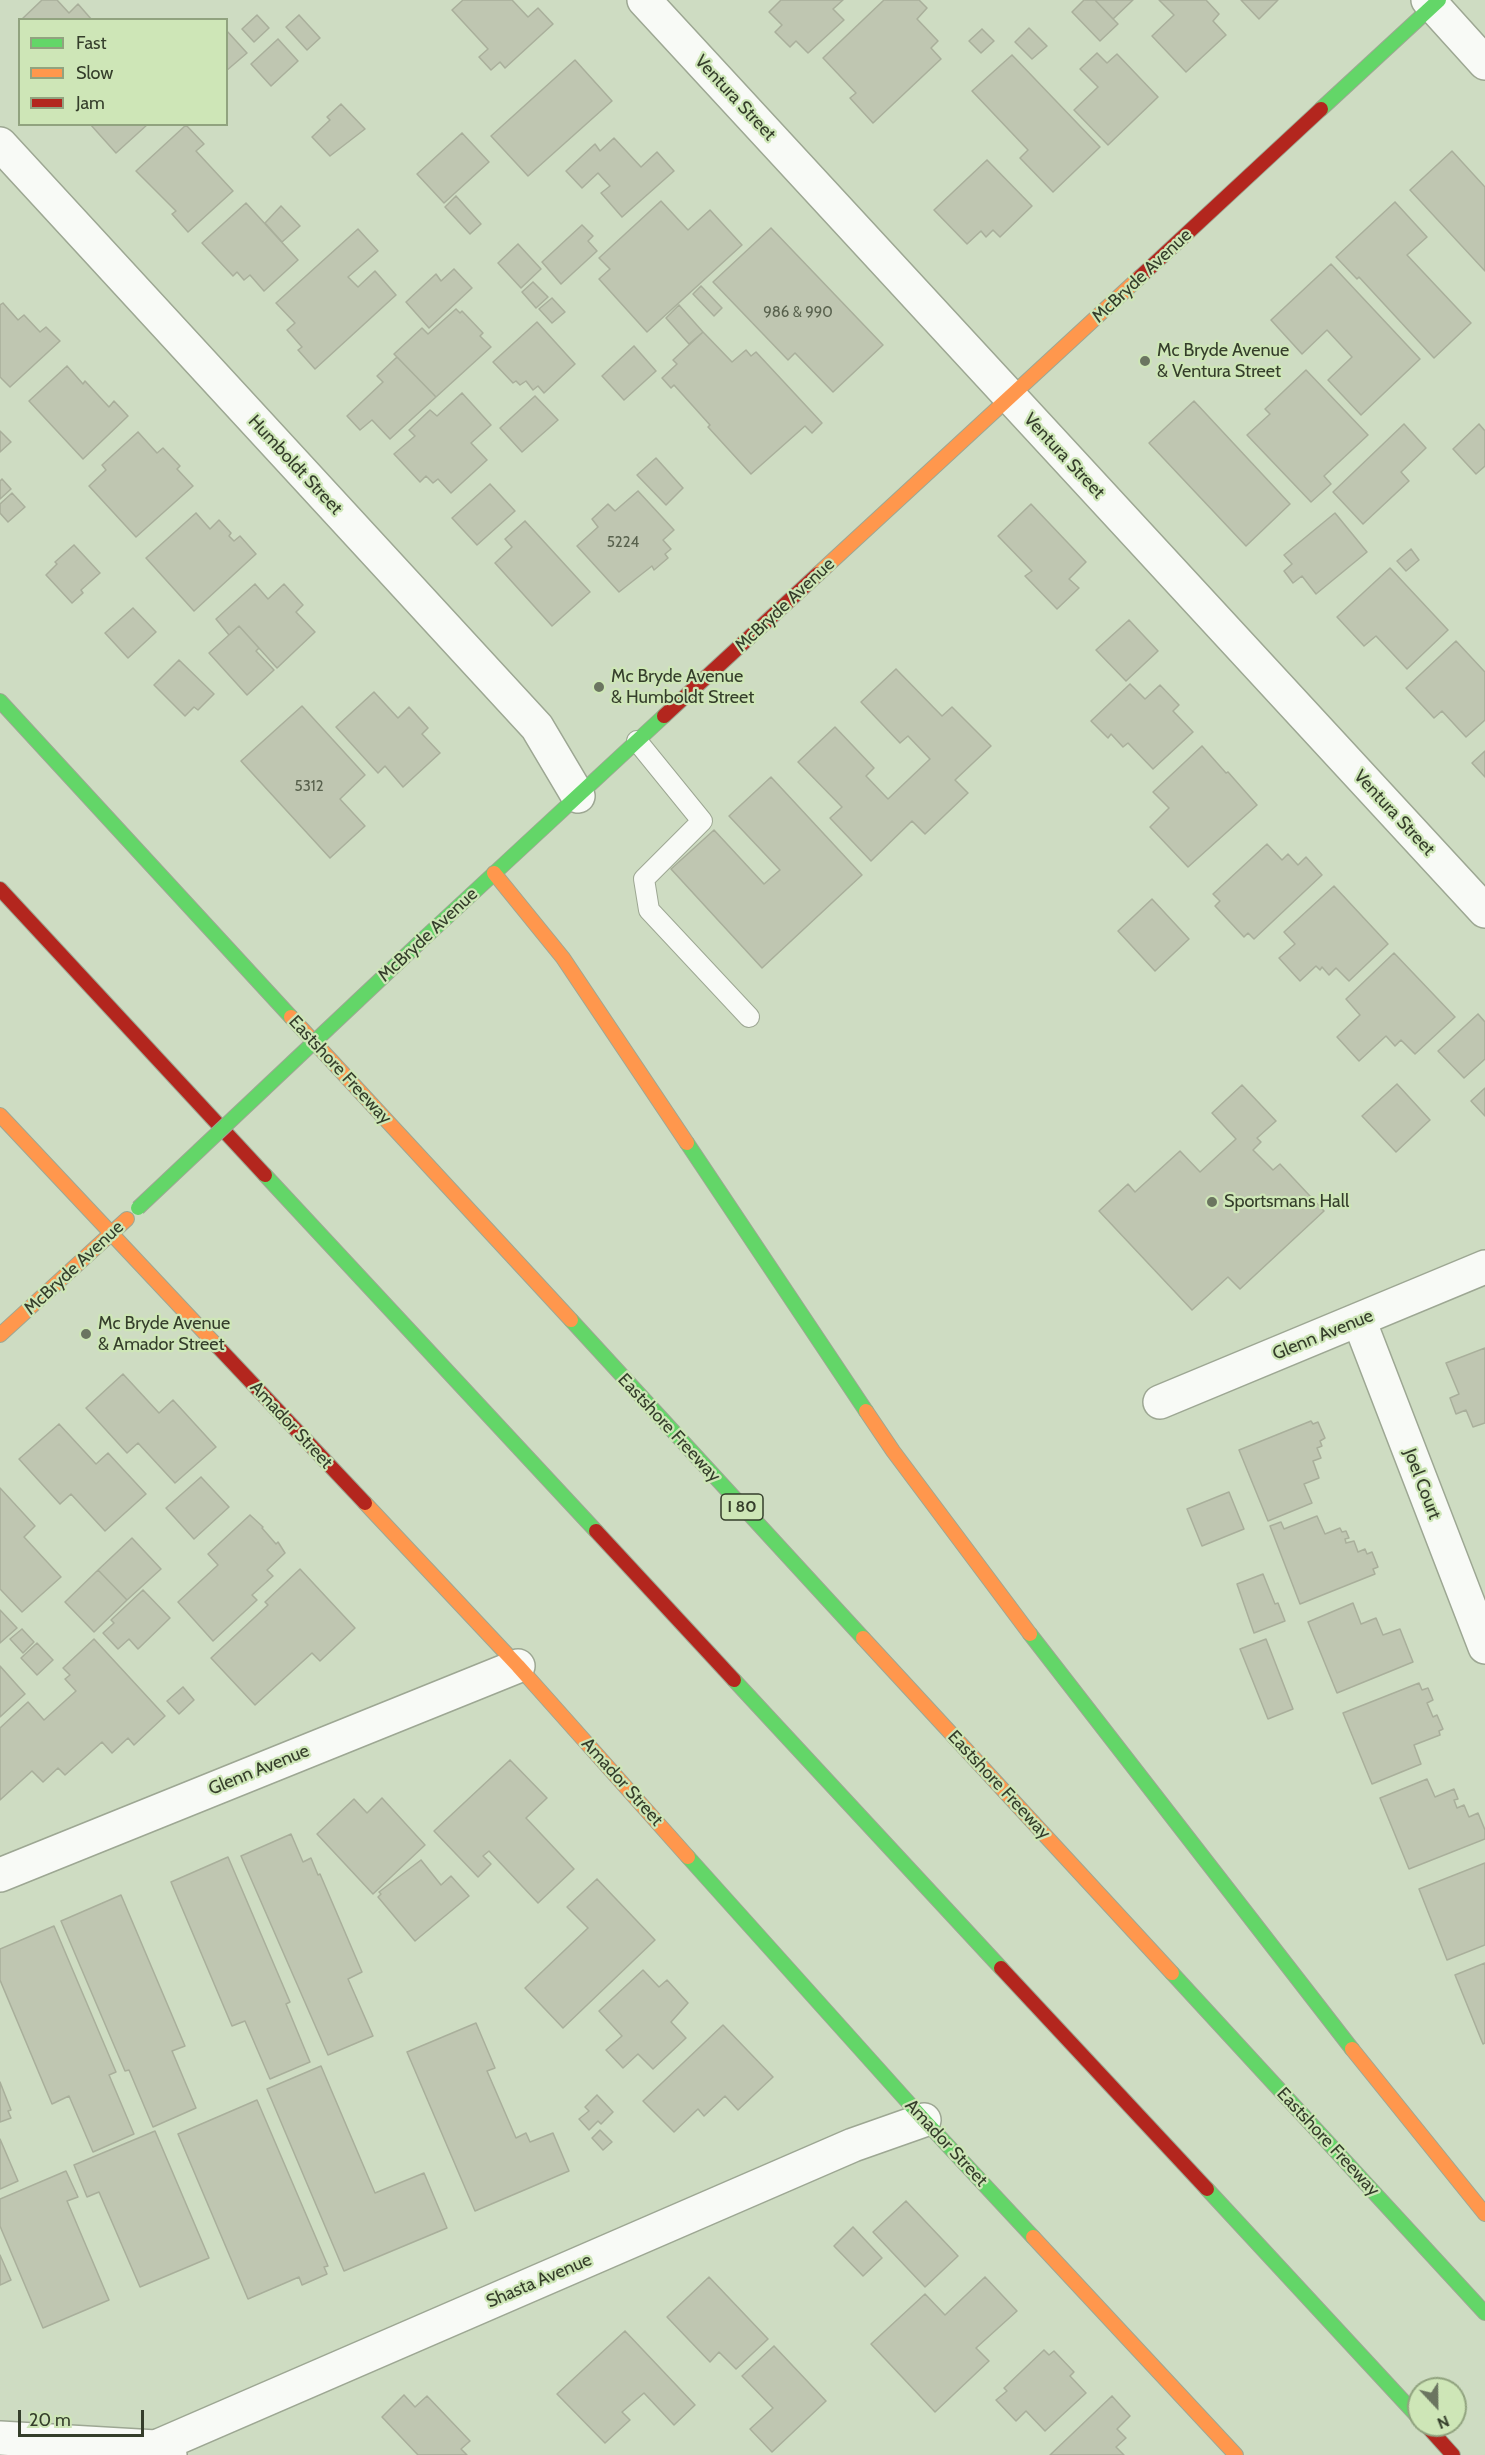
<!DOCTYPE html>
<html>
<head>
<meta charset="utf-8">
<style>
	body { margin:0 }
	#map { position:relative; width:1485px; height:2455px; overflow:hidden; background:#cedcc2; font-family:Cabin,sans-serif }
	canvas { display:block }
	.legend { position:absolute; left:18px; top:18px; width:210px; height:108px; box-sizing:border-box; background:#cee6b7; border:2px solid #91a37f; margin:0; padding:8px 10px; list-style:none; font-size:18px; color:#353e2b }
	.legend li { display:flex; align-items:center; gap:12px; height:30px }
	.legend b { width:30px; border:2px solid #91a37f }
	.north { position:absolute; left:1407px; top:2377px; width:60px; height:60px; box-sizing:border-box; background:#cee6b7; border:2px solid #91a37f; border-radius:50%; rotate:158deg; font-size:16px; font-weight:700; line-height:24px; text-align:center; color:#353e2b }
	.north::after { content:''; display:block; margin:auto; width:21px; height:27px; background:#6b7560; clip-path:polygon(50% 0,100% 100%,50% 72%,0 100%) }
	.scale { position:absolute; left:18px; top:2410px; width:126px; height:27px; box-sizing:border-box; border:3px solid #353e2b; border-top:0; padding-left:8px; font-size:18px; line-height:21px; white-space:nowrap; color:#353e2b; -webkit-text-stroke:4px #cee6b7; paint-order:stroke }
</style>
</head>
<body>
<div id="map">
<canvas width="1485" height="2455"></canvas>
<ul class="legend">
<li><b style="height:8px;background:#63d668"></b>Fast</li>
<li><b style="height:8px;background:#ff974d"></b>Slow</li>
<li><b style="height:8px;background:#b3261e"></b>Jam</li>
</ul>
<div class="north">N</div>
<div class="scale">20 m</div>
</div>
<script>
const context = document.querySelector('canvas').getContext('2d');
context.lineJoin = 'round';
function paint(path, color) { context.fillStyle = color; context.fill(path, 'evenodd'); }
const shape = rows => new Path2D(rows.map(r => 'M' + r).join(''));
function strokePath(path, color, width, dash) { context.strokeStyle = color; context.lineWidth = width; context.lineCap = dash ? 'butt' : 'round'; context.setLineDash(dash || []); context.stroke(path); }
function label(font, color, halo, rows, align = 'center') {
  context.font = font + ' Cabin,sans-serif'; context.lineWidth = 4.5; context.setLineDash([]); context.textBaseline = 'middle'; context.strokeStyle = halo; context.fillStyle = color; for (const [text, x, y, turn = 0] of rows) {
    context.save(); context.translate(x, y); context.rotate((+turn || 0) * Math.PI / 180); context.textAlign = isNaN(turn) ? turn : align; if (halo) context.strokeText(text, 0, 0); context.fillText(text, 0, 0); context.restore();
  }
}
const building = shape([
	[42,0,57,0,69,13,78,4,92,20,21,20,42,0],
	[463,0,512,0,528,17,538,8,553,24,505,68,500,62,491,70,479,57,488,49,452,10,463,0],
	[781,0,843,0,833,9,844,20,808,53,796,41,790,47,775,32,782,25,769,12,781,0],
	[884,0,919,0,927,8,917,19,938,41,931,48,941,59,873,123,850,98,856,93,823,58,884,0],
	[1084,0,1095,0,1118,24,1100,41,1072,12,1084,0],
	[1095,0,1133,0,1113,19,1095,0],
	[1159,0,1206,0,1219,14,1213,21,1226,35,1186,72,1152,36,1174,15,1159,0],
	[1241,0,1278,0,1259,19,1241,0],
	[257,15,269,28,254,42,242,29,257,15],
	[299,15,320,38,307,50,286,27,299,15],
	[1029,28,1047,46,1032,59,1015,42,1029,28],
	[982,29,994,41,981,53,969,41,982,29],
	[226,30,247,53,226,71,226,30],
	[278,39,298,61,271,86,251,64,278,39],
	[1097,53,1107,63,1117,54,1158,97,1108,145,1074,110,1098,87,1080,69,1097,53],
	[1012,55,1100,147,1053,192,1020,158,1028,150,972,91,1012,55],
	[575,60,612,101,528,176,491,136,575,60],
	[341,104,365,129,330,156,312,137,330,120,327,117,341,104],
	[90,124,148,124,116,153,90,124],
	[186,125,204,144,196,151,233,191,188,232,172,214,176,211,136,171,186,125],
	[462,133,489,162,444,203,417,174,462,133],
	[614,138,641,167,657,152,674,171,622,217,601,193,610,186,598,173,582,188,566,171,595,144,600,151,614,138],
	[1452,151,1485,187,1485,271,1410,190,1452,151],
	[987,160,1032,206,1000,237,993,230,986,237,981,231,967,244,934,210,987,160],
	[456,196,481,224,470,234,445,207,456,196],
	[661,201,688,230,710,210,742,245,647,332,599,279,610,269,599,258,661,201],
	[1395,202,1427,237,1407,255,1471,323,1434,358,1359,277,1357,279,1336,257,1395,202],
	[246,203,298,260,264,291,250,275,244,280,237,272,233,276,202,243,246,203],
	[281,206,300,226,282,242,265,223,281,206],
	[582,225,593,236,588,241,597,251,561,284,542,262,582,225],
	[771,228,883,345,833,392,795,353,788,360,713,282,771,228],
	[358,229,378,251,348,277,358,287,375,271,396,295,315,369,298,350,302,347,287,330,295,323,276,303,358,229],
	[518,244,541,269,521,288,498,263,518,244],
	[1331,264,1420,359,1361,415,1328,380,1352,357,1327,330,1302,354,1271,320,1331,264],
	[454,269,472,288,429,328,406,302,436,274,441,281,454,269],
	[533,282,548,297,536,308,522,292,533,282],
	[701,286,722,308,714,316,693,294,701,286],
	[552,298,565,312,552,323,539,309,552,298],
	[3,303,18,320,24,315,40,332,46,327,60,341,10,387,0,377,0,305,3,303],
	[679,305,703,332,689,344,666,318,679,305],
	[456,309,460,313,462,311,483,333,480,336,491,347,436,397,394,354,422,328,428,334,456,309],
	[537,322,575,364,544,393,538,386,533,390,526,381,520,385,516,381,513,383,493,362,537,322],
	[703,332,732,362,746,350,751,356,756,352,822,423,812,433,805,426,751,474,708,427,710,425,674,385,671,388,662,378,677,364,673,360,703,332],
	[634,346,656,371,624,400,602,376,634,346],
	[397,357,436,397,390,439,372,420,360,430,347,416,383,382,377,376,397,357],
	[67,366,83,384,85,381,109,407,114,401,128,416,83,459,29,401,67,366],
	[1306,370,1368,435,1324,476,1331,484,1311,502,1247,435,1270,414,1265,409,1306,370],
	[462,393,491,425,471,443,487,460,451,493,438,479,433,483,426,476,420,482,394,454,415,436,409,430,430,410,437,416,462,393],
	[535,396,558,420,522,452,500,428,535,396],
	[1194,401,1290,504,1246,546,1149,443,1194,401],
	[1404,424,1426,448,1401,472,1409,481,1363,524,1333,492,1404,424],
	[1479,424,1485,431,1485,466,1476,474,1453,449,1479,424],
	[0,431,11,442,0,452,0,431],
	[138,432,157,453,163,448,180,466,177,469,193,486,136,537,89,486,106,470,102,465,138,432],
	[656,458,683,488,666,505,637,475,656,458],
	[2,479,11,489,0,499,0,481,2,479],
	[490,484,515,511,477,545,452,518,490,484],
	[638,491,674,530,663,540,671,549,665,554,668,558,654,570,652,566,619,592,577,546,598,527,592,519,608,504,615,511,638,491],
	[12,493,25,507,8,522,0,513,0,504,12,493],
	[1031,504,1086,562,1069,579,1079,588,1057,609,1025,576,1032,571,998,536,1031,504],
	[196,513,210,529,219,520,231,533,229,536,234,541,240,536,256,554,194,611,146,558,196,513],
	[1335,513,1367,552,1316,594,1302,576,1293,583,1284,571,1292,564,1284,555,1335,513],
	[525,521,590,592,552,626,495,563,512,547,505,539,525,521],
	[74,545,100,573,81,590,83,593,72,603,46,575,57,564,55,562,74,545],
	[1411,549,1419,560,1406,571,1397,561,1411,549],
	[1390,568,1448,630,1407,669,1376,636,1364,646,1337,617,1390,568],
	[255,584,268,599,284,584,303,605,296,612,315,632,277,668,239,626,229,635,216,619,255,584],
	[133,608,156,632,128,658,105,633,133,608],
	[1129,620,1158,651,1126,681,1096,650,1129,620],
	[239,626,259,648,256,651,274,670,247,695,209,653,239,626],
	[1456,641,1485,672,1485,720,1466,737,1442,711,1434,718,1406,688,1456,641],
	[179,660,214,694,198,710,194,707,185,716,154,685,179,660],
	[896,669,942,716,952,707,991,746,955,780,968,793,925,834,912,821,871,861,830,818,842,807,798,762,835,727,874,768,866,776,888,799,930,759,908,736,900,743,861,702,896,669],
	[1130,684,1145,699,1160,685,1179,705,1173,711,1193,732,1153,769,1128,743,1123,747,1111,734,1108,738,1091,721,1130,684],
	[374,692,398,718,409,707,428,728,422,734,440,753,403,787,385,766,378,773,336,727,374,692],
	[302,706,365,775,340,799,365,826,330,858,241,761,302,706],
	[1202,746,1226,773,1228,772,1257,805,1188,867,1150,827,1169,808,1153,792,1202,746],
	[1485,751,1485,777,1472,763,1485,751],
	[771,777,862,875,762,968,671,869,714,830,764,884,780,870,729,816,771,777],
	[1267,844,1282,860,1288,854,1298,865,1306,857,1322,875,1254,939,1248,933,1244,937,1215,906,1220,901,1213,894,1267,844],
	[1334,886,1388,944,1349,981,1336,968,1329,975,1322,967,1320,970,1316,966,1300,981,1279,958,1295,944,1284,932,1334,886],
	[1152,899,1189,939,1155,971,1118,931,1152,899],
	[1394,953,1455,1017,1415,1054,1401,1040,1395,1046,1386,1036,1359,1061,1337,1037,1360,1015,1346,999,1394,953],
	[1478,1014,1485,1022,1485,1059,1464,1078,1438,1051,1478,1014],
	[1397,1084,1430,1120,1396,1152,1362,1116,1397,1084],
	[1242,1085,1276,1121,1257,1138,1261,1142,1253,1150,1273,1170,1280,1164,1324,1211,1240,1289,1228,1277,1192,1310,1099,1211,1128,1184,1135,1192,1180,1151,1200,1172,1236,1139,1212,1113,1242,1085],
	[1485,1088,1485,1116,1471,1101,1485,1088],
	[1485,1348,1485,1423,1473,1427,1466,1410,1456,1414,1450,1398,1459,1394,1446,1363,1485,1348],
	[123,1374,159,1413,173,1400,216,1447,175,1483,138,1443,127,1453,86,1408,123,1374],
	[1311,1421,1313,1424,1318,1422,1325,1438,1320,1441,1322,1446,1317,1448,1321,1458,1313,1461,1319,1478,1304,1484,1312,1503,1268,1521,1239,1450,1311,1421],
	[59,1424,96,1464,108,1453,146,1494,105,1531,71,1494,60,1504,19,1459,59,1424],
	[201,1477,229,1507,194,1539,166,1508,201,1477],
	[0,1488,35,1526,24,1537,61,1577,22,1612,0,1589,0,1488],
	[1229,1492,1244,1529,1202,1546,1187,1509,1229,1492],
	[250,1515,263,1527,262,1528,276,1544,278,1542,285,1553,267,1570,273,1576,252,1595,257,1600,213,1641,178,1602,218,1565,208,1554,250,1515],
	[1317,1516,1325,1534,1340,1528,1342,1532,1346,1531,1349,1538,1345,1539,1346,1543,1354,1541,1358,1552,1365,1549,1367,1554,1372,1552,1378,1567,1373,1569,1375,1574,1300,1604,1270,1526,1281,1522,1284,1529,1317,1516],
	[132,1538,161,1569,127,1600,98,1570,132,1538],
	[300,1569,355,1628,320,1661,312,1653,255,1705,211,1658,268,1605,265,1602,300,1569],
	[98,1570,127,1600,94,1632,65,1602,98,1570],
	[1263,1574,1275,1604,1278,1603,1285,1621,1254,1633,1237,1584,1263,1574],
	[143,1590,170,1618,138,1649,129,1639,118,1649,103,1633,114,1623,111,1620,143,1590],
	[1353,1603,1361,1624,1376,1618,1383,1635,1400,1629,1413,1662,1337,1693,1308,1622,1353,1603],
	[0,1610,17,1628,0,1643,0,1610],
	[22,1629,34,1642,23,1653,10,1639,22,1629],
	[94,1639,165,1716,134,1745,128,1738,112,1753,102,1742,65,1775,58,1768,43,1782,32,1771,0,1800,0,1728,28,1702,44,1720,76,1691,65,1679,70,1675,63,1668,94,1639],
	[1266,1639,1293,1709,1268,1719,1240,1649,1266,1639],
	[37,1643,53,1660,37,1675,21,1658,37,1643],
	[0,1666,25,1694,0,1717,0,1666],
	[1419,1683,1422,1690,1428,1688,1433,1700,1427,1703,1433,1717,1437,1715,1443,1729,1439,1731,1440,1735,1414,1745,1421,1764,1372,1784,1343,1713,1419,1683],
	[183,1687,194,1700,179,1714,167,1701,183,1687],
	[510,1760,547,1798,526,1818,574,1869,538,1903,489,1851,483,1856,491,1864,478,1877,434,1831,510,1760],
	[1427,1779,1435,1797,1454,1789,1458,1799,1454,1800,1457,1808,1464,1805,1469,1817,1478,1813,1485,1830,1485,1839,1409,1869,1380,1798,1427,1779],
	[382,1798,425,1845,373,1894,317,1834,354,1799,367,1813,382,1798],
	[291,1834,303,1862,311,1858,318,1875,320,1874,362,1972,348,1979,373,2036,328,2055,241,1856,291,1834],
	[228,1857,290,2002,286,2004,310,2062,270,2079,245,2021,232,2026,171,1882,228,1857],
	[421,1860,441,1885,451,1876,469,1896,415,1941,378,1897,381,1894,379,1892,421,1860],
	[1485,1863,1485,1945,1447,1960,1419,1889,1485,1863],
	[597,1879,655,1940,563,2028,525,1988,588,1928,567,1907,597,1879],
	[121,1895,185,2046,172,2051,196,2108,153,2127,129,2070,125,2071,61,1921,121,1895],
	[54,1926,116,2072,109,2075,134,2134,93,2152,69,2096,52,2104,0,1980,0,1949,54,1926],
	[1485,1963,1485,2043,1483,2044,1455,1975,1485,1963],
	[643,1970,659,1987,667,1980,688,2003,671,2022,686,2038,653,2069,638,2054,623,2068,606,2050,622,2036,599,2011,643,1970],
	[476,2023,495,2068,487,2071,516,2138,526,2133,530,2142,553,2133,569,2171,475,2211,407,2052,476,2023],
	[723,2025,773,2077,738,2110,725,2096,704,2116,698,2109,674,2132,643,2101,723,2025],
	[321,2066,375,2193,424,2173,447,2228,344,2271,267,2089,321,2066],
	[0,2082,11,2110,8,2111,11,2118,0,2122,0,2082],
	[597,2095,613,2112,601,2124,598,2121,589,2130,579,2119,589,2111,585,2107,597,2095],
	[257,2100,328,2266,324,2267,327,2274,302,2285,299,2277,248,2299,178,2134,257,2100],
	[600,2130,612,2142,603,2150,592,2138,600,2130],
	[155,2131,209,2258,140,2287,99,2192,87,2197,74,2165,155,2131],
	[0,2139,18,2181,0,2189,0,2139],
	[66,2171,78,2197,67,2201,109,2300,43,2328,0,2226,0,2199,66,2171],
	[906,2201,958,2256,925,2287,873,2232,906,2201],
	[853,2227,882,2258,863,2276,834,2246,853,2227],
	[0,2255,11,2280,0,2285,0,2255],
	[709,2277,768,2339,736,2369,719,2352,710,2362,667,2317,709,2277],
	[985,2277,1017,2311,976,2348,989,2361,935,2412,871,2344,925,2294,945,2315,985,2277],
	[625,2331,695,2405,674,2425,644,2393,622,2412,630,2420,605,2443,557,2394,625,2331],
	[774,2346,826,2401,772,2452,750,2429,773,2408,742,2376,774,2346],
	[1044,2350,1049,2355,1054,2351,1074,2372,1070,2376,1086,2393,1045,2431,1026,2411,1016,2421,996,2400,1007,2391,1004,2388,1044,2350],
	[404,2395,415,2407,427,2396,470,2441,461,2449,467,2455,418,2455,382,2417,404,2395],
	[1112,2396,1130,2416,1117,2429,1126,2438,1116,2447,1124,2455,1050,2455,1112,2396]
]);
paint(building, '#bfc6b1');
strokePath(building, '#a9af9b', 1.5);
const lane = shape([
	[637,741,702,821,644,879,649,910,749,1017]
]);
const street = shape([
	[644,0,1485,911],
	[1428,0,1485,63],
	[0,144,537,727,578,796],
	[1359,1320,1485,1647],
	[1160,1402,1485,1267],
	[0,1875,518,1666],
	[0,2438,156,2447,170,2455],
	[156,2447,853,2145,924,2120]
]);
const fast = shape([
	[1321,109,1439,0],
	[0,701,291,1017],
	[419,943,664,716],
	[687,1143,866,1411],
	[265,1175,596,1531],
	[571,1320,863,1638],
	[1030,1634,1352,2049],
	[734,1680,1001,1968],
	[688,1857,924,2120,1033,2237],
	[1172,1973,1485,2313],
	[1207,2189,1419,2418]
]);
const slow = shape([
	[818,574,1140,277],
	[494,873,563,958,687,1143],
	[291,1017,571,1320],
	[0,1115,218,1347],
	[0,1335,127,1219],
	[866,1411,893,1451,1030,1634],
	[365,1503,518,1666,688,1857],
	[863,1638,1172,1973],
	[1352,2049,1485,2214],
	[1033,2237,1236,2455]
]);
const jam = shape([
	[1140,277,1321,109],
	[664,716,818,574],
	[0,889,265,1175],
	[218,1347,365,1503],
	[596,1531,734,1680],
	[1001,1968,1207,2189],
	[1426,2425,1453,2455]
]);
strokePath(lane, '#9da793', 22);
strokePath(street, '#9da793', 36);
strokePath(fast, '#9da793', 16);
strokePath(slow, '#9da793', 16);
strokePath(jam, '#9da793', 16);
strokePath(lane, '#f8faf6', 20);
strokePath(street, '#f8faf6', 33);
strokePath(fast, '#63d668', 14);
strokePath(slow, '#ff974d', 14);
strokePath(jam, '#b3261e', 14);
const fastBridge = shape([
	[138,1208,419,943]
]);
strokePath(fastBridge, '#9da793', 16, []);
strokePath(fastBridge, '#63d668', 14);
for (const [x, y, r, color] of [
	[1145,361,6,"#6b7560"],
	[599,687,6,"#6b7560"],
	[1212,1202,6,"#6b7560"],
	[86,1334,6,"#6b7560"]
]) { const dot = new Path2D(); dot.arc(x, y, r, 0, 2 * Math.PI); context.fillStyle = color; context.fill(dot); strokePath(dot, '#cee6b7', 2); }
label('15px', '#58614d', null, [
	["986 & 990",798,313],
	["5224",623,543],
	["5312",309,787]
]);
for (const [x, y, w] of [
	[742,1507,42]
]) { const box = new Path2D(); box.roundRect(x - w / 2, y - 13, w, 26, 4.5); context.fillStyle = '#cee6b7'; context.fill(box); strokePath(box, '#353e2b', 1.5); }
label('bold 16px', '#353e2b', null, [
	["I 80",742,1507]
]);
label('18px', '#353e2b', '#cee6b7', [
	["Ventura Street",735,98,47],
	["McBryde Avenue",1142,276,-43],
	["Ventura Street",1064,456,47],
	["Humboldt Street",295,465,47],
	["McBryde Avenue",785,605,-43],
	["Ventura Street",1394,813,47],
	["McBryde Avenue",428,935,-43],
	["Eastshore Freeway",340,1070,47],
	["McBryde Avenue",74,1268,-43],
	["Glenn Avenue",1323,1335,-22],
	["Amador Street",291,1425,47],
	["Eastshore Freeway",669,1428,47],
	["Joel Court",1422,1484,69],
	["Glenn Avenue",259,1770,-22],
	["Amador Street",622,1782,48],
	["Eastshore Freeway",999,1785,47],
	["Eastshore Freeway",1328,2142,47],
	["Amador Street",946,2143,47],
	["Shasta Avenue",539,2281,-23]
]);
label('18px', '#353e2b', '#cee6b7', [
	["Mc Bryde Avenue",1157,351],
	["& Ventura Street",1157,372],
	["Mc Bryde Avenue",611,677],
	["& Humboldt Street",611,698],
	["Sportsmans Hall",1224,1202],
	["Mc Bryde Avenue",98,1324],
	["& Amador Street",98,1345]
], 'left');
</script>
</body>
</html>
